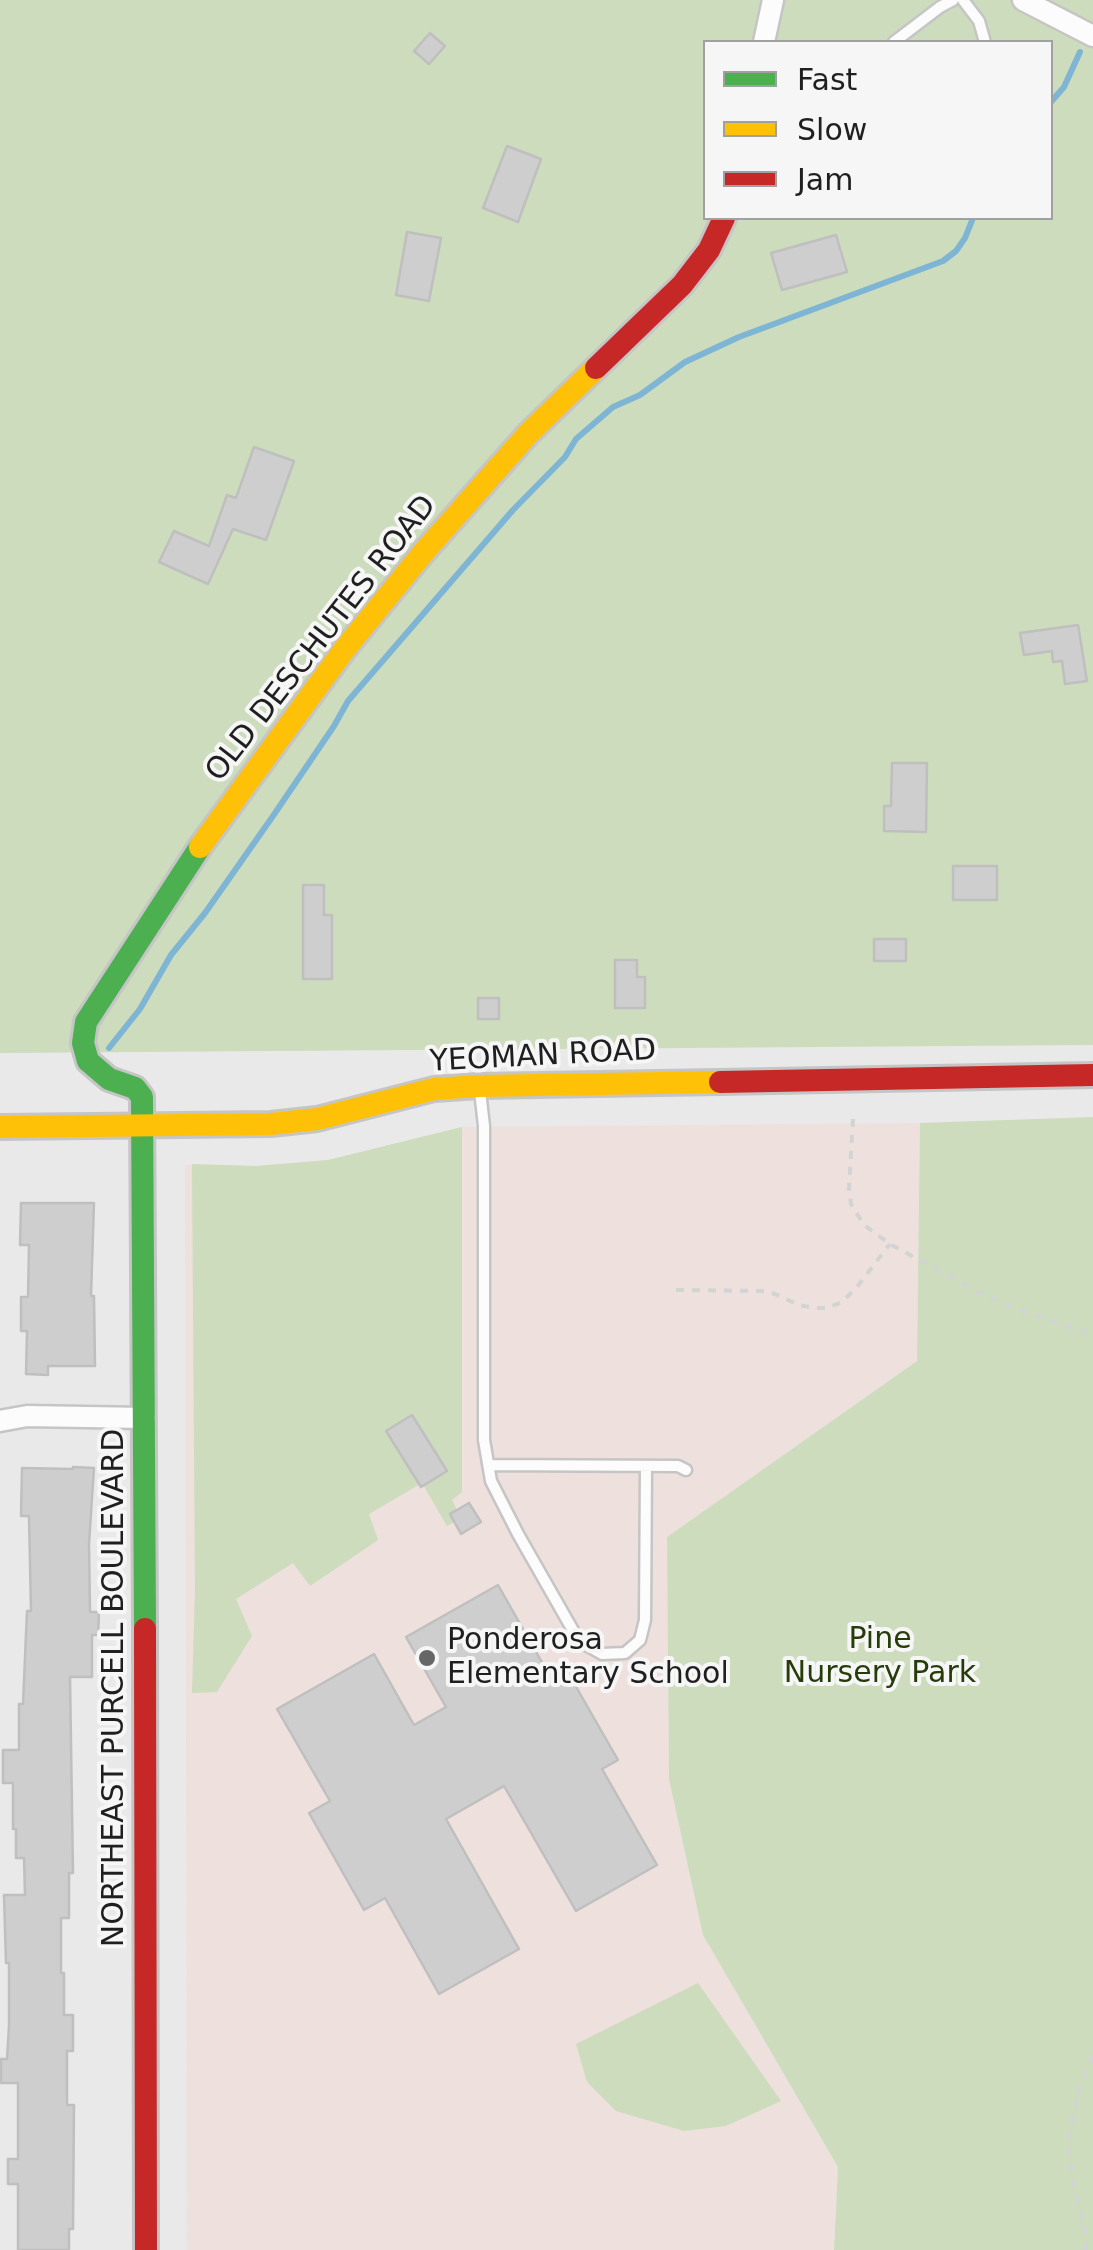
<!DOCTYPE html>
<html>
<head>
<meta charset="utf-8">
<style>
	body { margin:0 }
	#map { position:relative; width:1093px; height:2250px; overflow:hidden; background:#e9e9e9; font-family:"DejaVu Sans",sans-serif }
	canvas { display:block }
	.legend { position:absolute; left:703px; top:40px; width:350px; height:180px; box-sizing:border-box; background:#f6f6f7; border:2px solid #a0a0a1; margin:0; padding:12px 18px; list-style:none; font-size:30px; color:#1f1f20 }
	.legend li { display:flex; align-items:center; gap:20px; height:50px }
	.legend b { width:50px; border:2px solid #a0a0a1 }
</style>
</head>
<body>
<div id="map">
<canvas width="1093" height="2250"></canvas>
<ul class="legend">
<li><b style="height:12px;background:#4caf50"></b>Fast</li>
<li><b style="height:12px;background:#ffc107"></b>Slow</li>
<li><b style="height:12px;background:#c62828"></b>Jam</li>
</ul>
</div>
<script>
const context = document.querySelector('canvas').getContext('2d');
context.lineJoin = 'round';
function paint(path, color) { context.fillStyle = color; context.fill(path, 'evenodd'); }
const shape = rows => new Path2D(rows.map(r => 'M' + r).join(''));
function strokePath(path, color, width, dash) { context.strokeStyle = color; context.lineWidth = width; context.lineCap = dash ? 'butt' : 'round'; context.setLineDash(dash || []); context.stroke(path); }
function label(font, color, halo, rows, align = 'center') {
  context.font = font + ' "DejaVu Sans",sans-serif'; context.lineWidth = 8; context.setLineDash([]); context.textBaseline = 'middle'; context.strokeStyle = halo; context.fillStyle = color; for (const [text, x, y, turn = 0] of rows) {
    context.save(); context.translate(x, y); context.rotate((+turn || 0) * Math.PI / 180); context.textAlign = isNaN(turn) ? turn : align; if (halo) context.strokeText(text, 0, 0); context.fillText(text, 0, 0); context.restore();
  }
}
paint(shape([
	[920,1123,917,1361,667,1537,669,1779,703,1935,838,2167,834,2250,187,2250,185,1165,256,1166,328,1160,462,1127]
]), '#eee0dc');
paint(shape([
	[0,0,1093,0,1093,1045,0,1053],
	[706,42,1050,42,1050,218,706,218],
	[1093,1117,1093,2250,834,2250,838,2167,703,1935,669,1779,667,1537,917,1361,920,1123],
	[462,1127,462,1492,452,1500,461,1518,447,1526,422,1483,369,1514,378,1540,310,1586,293,1563,236,1599,252,1636,217,1692,192,1693,195,1589,192,1164,256,1166,328,1160],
	[698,1983,781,2101,726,2126,684,2131,616,2111,587,2082,576,2044]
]), '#ccdcbc');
strokePath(shape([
	[1050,103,1064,87,1080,52],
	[109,1048,140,1009,171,955,205,913,273,816,334,726,348,701,513,510,565,457,576,439,613,407,640,395,685,362,739,337,943,261,956,251,965,238,973,218]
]), '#7eb5d5', 6);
const building = shape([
	[430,33,445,46,429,64,414,51,430,33],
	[507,146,541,159,518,222,483,208,507,146],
	[407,232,441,238,429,301,396,295,407,232],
	[836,235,847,272,782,290,771,253,836,235],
	[254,447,294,461,266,540,233,529,208,584,159,562,174,531,209,546,227,495,236,498,254,447],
	[1078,625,1087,681,1065,684,1062,661,1053,662,1052,651,1024,655,1020,633,1078,625],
	[892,763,927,763,926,832,884,831,884,806,891,806,892,763],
	[953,866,997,866,997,900,953,900,953,866],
	[303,885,324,885,324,915,332,915,332,979,303,979,303,885],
	[874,939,906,939,906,961,874,961,874,939],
	[615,960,637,960,637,977,645,977,645,1008,615,1008,615,960],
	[478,998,499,998,499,1019,478,1019,478,998],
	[21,1203,94,1203,91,1296,94,1296,95,1366,48,1366,48,1375,26,1374,27,1331,21,1331,21,1297,28,1297,29,1245,20,1245,21,1203],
	[412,1415,447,1471,421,1487,386,1431,412,1415],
	[73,1467,94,1468,89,1544,90,1612,99,1612,98,1635,92,1635,92,1677,70,1677,73,1873,69,1873,69,1918,61,1918,61,1973,64,1973,64,2015,73,2015,73,2051,67,2051,67,2105,74,2105,73,2229,69,2229,69,2250,18,2250,18,2184,8,2184,8,2159,18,2159,18,2083,1,2083,1,2059,7,2059,9,2026,9,1963,6,1963,4,1895,25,1895,24,1858,16,1858,16,1829,13,1829,13,1783,3,1783,3,1750,19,1750,19,1704,23,1704,27,1611,31,1611,29,1516,21,1516,22,1468,73,1469,73,1467],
	[469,1503,481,1522,461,1534,450,1514,469,1503],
	[498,1585,552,1680,567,1671,618,1760,602,1769,657,1865,576,1911,504,1786,446,1819,519,1949,439,1994,385,1898,364,1910,309,1813,330,1801,277,1709,374,1654,414,1725,446,1707,406,1637,498,1585]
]);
paint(building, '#cecece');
strokePath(building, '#bfbfbf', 2.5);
const lane = shape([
	[963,0,979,21,985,42],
	[894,42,940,7,953,0],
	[480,1091,484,1126,484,1440,491,1481,518,1534,579,1641,602,1654,625,1653,640,1640,645,1620,646,1466],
	[489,1465,678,1466,686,1470]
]);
const street = shape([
	[1023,0,1093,36],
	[764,42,773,0],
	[0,1421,27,1416,145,1418]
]);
const fast = shape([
	[145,1629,142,1097,135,1088,109,1079,88,1061,83,1043,86,1022,200,847]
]);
const slow = shape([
	[200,847,344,650,423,553,528,434,596,368],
	[0,1127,271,1124,317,1119,434,1089,479,1086,720,1082]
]);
const jam = shape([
	[596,368,682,285,709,250,724,218],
	[720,1082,1093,1075],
	[145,1629,146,2250]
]);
strokePath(lane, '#c5c5c5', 15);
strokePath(street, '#c5c5c5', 25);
strokePath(fast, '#c5c5c5', 28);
strokePath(slow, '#c5c5c5', 28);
strokePath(jam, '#c5c5c5', 28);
strokePath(shape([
	[853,1119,849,1189,851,1204,864,1225,890,1244,979,1293,1020,1310,1093,1335],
	[676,1290,762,1291,775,1294,799,1305,815,1308,827,1308,842,1302,857,1287,890,1244],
	[1086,2250,1086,2232,1073,2181,1069,2144,1073,2116,1079,2091,1093,2056]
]), '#d2d3d3', 4, [8, 8]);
strokePath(lane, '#fcfcfc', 10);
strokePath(street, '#fcfcfc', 20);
strokePath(fast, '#4caf50', 22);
strokePath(slow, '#ffc107', 22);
strokePath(jam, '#c62828', 22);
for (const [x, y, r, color] of [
	[427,1658,10,"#666"]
]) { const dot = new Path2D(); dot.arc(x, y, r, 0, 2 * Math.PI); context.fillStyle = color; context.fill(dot); strokePath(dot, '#f6f6f7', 4); }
label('30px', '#1f1f20', '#f6f6f7', [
	["OLD DESCHUTES ROAD",322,639,-52],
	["YEOMAN ROAD",543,1057,-3],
	["NORTHEAST PURCELL BOULEVARD",115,1688,-90]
]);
label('30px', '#273d09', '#f6f6f7', [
	["Pine",880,1640],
	["Nursery Park",880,1674]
]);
label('30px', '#1f1f20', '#f6f6f7', [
	["Ponderosa",447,1641],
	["Elementary School",447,1675]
], 'left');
</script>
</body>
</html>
